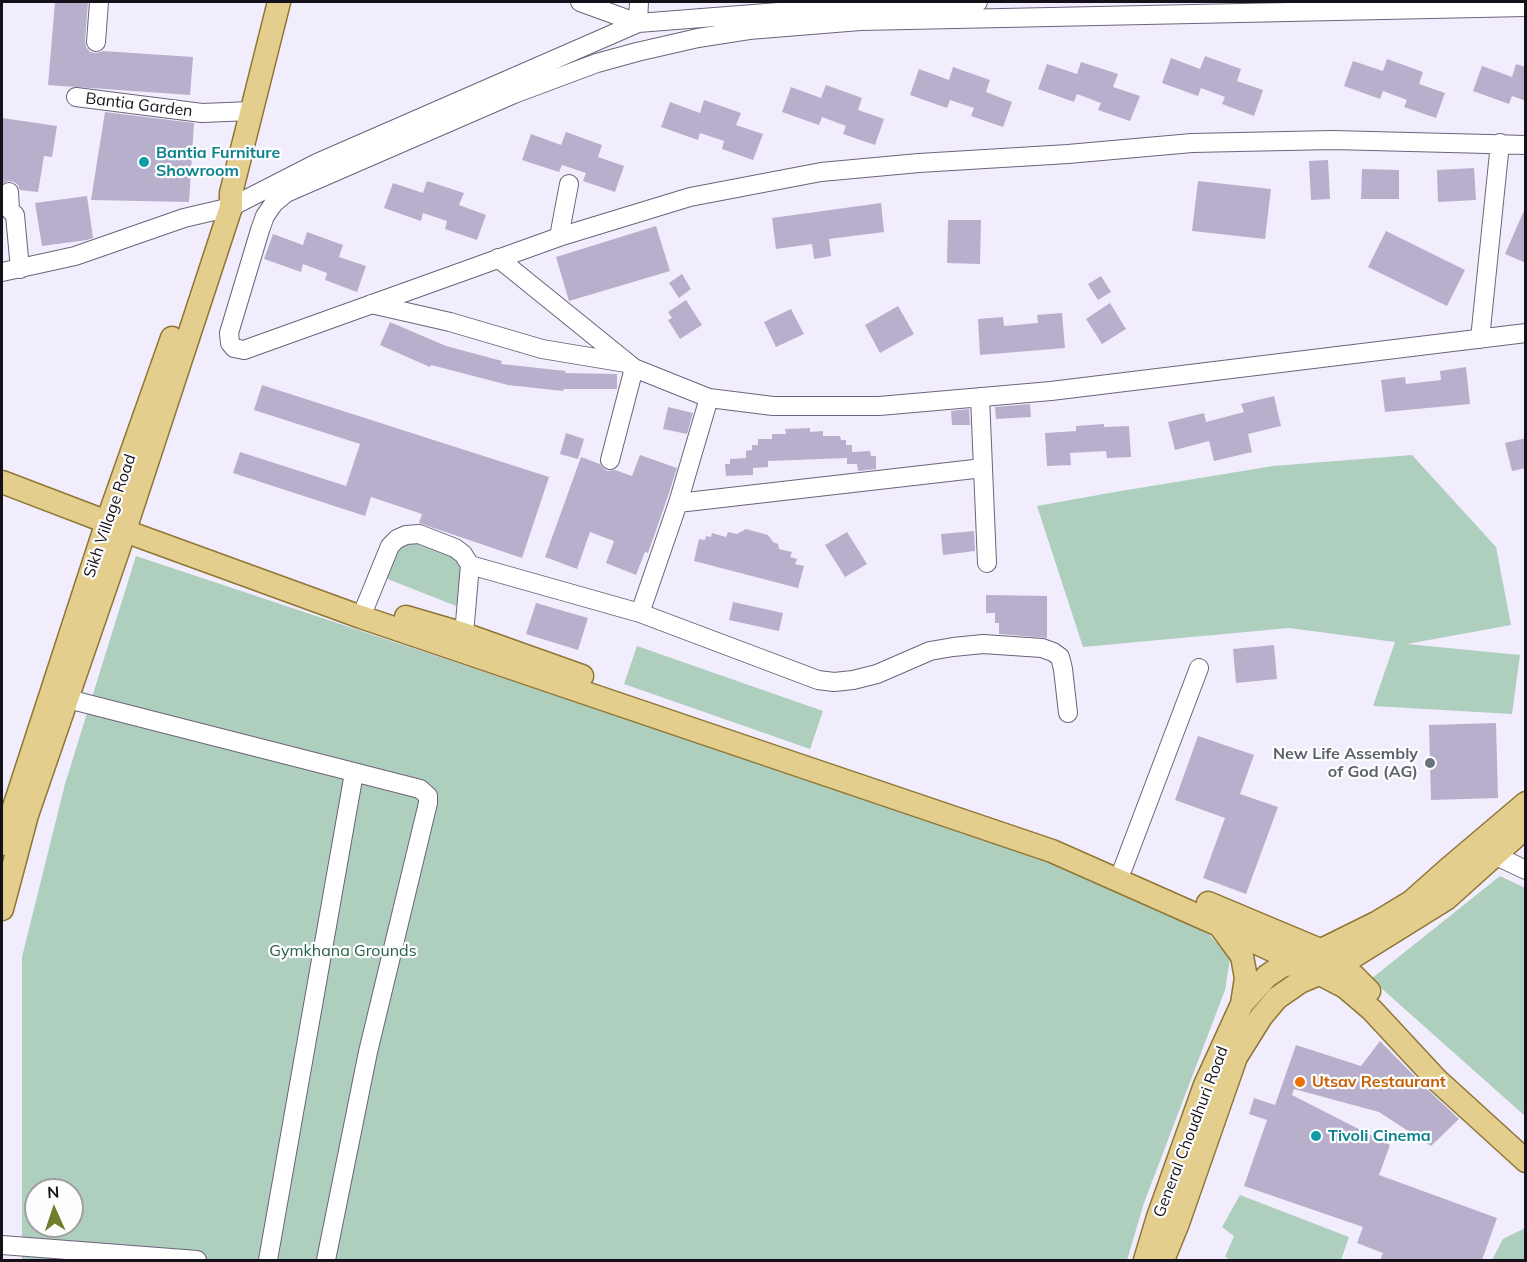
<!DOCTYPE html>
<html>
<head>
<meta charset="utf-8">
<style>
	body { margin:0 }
	#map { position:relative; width:1527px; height:1262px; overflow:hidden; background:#f2edfd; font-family:Mulish,sans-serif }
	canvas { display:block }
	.frame { position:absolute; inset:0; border:3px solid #15111a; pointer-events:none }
	.north { position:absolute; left:24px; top:1178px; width:60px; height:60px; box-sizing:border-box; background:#fdfdfd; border:2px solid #a09fa2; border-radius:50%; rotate:357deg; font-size:16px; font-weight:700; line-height:24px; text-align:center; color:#15111a }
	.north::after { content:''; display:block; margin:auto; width:21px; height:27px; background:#707d2a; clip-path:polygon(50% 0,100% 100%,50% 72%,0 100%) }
</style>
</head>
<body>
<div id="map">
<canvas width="1527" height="1262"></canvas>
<div class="frame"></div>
<div class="north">N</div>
</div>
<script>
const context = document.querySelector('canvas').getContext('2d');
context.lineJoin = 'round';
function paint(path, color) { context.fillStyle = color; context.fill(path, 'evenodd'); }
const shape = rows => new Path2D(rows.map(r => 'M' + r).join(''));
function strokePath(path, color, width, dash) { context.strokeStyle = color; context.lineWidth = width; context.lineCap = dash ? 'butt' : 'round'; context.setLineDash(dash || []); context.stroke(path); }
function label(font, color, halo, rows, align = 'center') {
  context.font = font + ' Mulish,sans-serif'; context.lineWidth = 4.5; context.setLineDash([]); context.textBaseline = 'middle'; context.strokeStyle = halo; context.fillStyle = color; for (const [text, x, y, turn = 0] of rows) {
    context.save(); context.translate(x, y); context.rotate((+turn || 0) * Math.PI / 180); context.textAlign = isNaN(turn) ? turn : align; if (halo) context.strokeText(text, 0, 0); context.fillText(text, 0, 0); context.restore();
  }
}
paint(shape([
	[1412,455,1496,547,1511,625,1407,644,1520,655,1512,714,1373,706,1395,642,1289,628,1083,647,1037,506,1115,492,1273,466],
	[406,543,435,544,457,559,462,570,461,594,456,606,385,578,396,553],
	[136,556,1049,860,1202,926,1230,959,1225,990,1144,1203,1127,1260,22,1260,22,957,65,784],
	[36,1190,72,1190,72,1226,36,1226],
	[637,646,823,711,810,749,624,684],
	[1500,876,1525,888,1525,1116,1371,979],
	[1240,1195,1349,1237,1341,1260,1231,1260,1225,1257,1234,1236,1222,1227],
	[1525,1228,1525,1260,1492,1260,1503,1239]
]), '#aecebe');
paint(shape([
	[55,2,88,2,85,41,86,47,90,52,96,53,103,51,193,57,190,95,48,85],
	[1205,56,1241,69,1237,81,1263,90,1254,116,1222,104,1225,97,1201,88,1198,96,1162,83,1171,58,1200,69],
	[1387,59,1423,72,1419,84,1445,93,1436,118,1404,107,1407,100,1383,91,1380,99,1344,86,1353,61,1383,71],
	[1081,62,1118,74,1113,87,1140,96,1130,121,1098,110,1101,103,1077,94,1074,102,1038,89,1047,64,1077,74],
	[1516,64,1526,67,1526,101,1512,96,1509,104,1473,91,1482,66,1512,77],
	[953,67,990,80,986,92,1012,102,1003,127,971,116,974,108,950,100,947,108,910,95,919,69,949,80],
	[826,85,862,98,858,110,884,119,875,145,843,134,846,126,822,117,819,125,782,112,791,87,821,98],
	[704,100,741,113,736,125,763,134,753,160,722,149,724,141,700,133,698,140,661,127,670,102,700,113],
	[105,112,194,123,189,202,91,200],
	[2,118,57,126,52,157,44,156,38,192,20,190,18,185,14,182,8,181,2,184],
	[566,132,602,145,598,157,624,166,615,192,583,181,586,173,562,165,559,172,522,160,531,134,561,145],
	[1328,160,1330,199,1311,200,1309,161],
	[1474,168,1476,200,1438,202,1437,170],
	[1362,169,1399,170,1399,199,1361,199],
	[427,181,464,193,459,205,486,215,477,240,445,229,447,221,423,213,421,221,384,208,393,183,423,193],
	[1198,181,1271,189,1265,239,1192,231],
	[87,196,93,238,87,240,42,246,35,203],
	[881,203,884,232,829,239,831,256,814,259,812,244,776,249,772,218],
	[1526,206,1526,263,1505,254],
	[948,220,981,220,980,264,947,263],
	[656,226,670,271,569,301,556,257],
	[1386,231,1465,270,1447,306,1368,267],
	[307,232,343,245,339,257,366,266,357,292,325,280,327,273,303,264,301,272,264,259,273,234,303,245],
	[682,274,691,289,679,298,669,283],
	[1101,276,1111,292,1098,300,1088,284],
	[686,300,702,325,680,339,668,320,672,318,668,312],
	[1110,303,1126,329,1102,344,1086,319],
	[898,306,914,334,880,353,865,325],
	[791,309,804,334,776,347,764,322],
	[1062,313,1065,348,980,355,978,319,1003,317,1004,326,1038,323,1037,315],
	[390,322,446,346,502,361,501,364,566,371,565,373,617,374,617,389,564,389,563,391,508,385,431,365,430,367,380,345],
	[1466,367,1470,404,1385,412,1381,380,1405,377,1406,384,1441,380,1440,371],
	[262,385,549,477,522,558,419,523,422,514,371,497,365,516,233,473,240,452,346,486,360,444,254,410],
	[1274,396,1281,426,1248,434,1252,452,1214,461,1209,441,1175,450,1168,422,1204,413,1206,422,1244,412,1241,404],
	[1030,404,1031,417,996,419,995,407],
	[668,407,693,413,687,434,663,429],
	[969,409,970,425,952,425,951,411],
	[1104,424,1104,427,1129,426,1131,457,1107,458,1106,451,1070,453,1071,465,1047,466,1045,433,1076,431,1076,426],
	[810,428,810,432,823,431,823,436,840,436,841,440,846,440,846,445,852,445,852,452,870,451,871,456,876,456,876,469,858,471,857,464,847,464,847,458,768,461,768,467,753,468,753,475,726,476,725,464,730,464,730,459,746,458,746,451,752,450,752,445,758,445,758,439,772,439,772,434,786,434,785,429],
	[566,433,584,439,578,459,560,454],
	[1526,438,1526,468,1512,471,1505,443],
	[640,455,677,468,668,496,648,553,645,552,636,575,606,563,614,541,590,532,577,569,545,557,581,457,600,464,603,468,607,471,615,470,632,476],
	[746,529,768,535,773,542,778,544,779,549,792,552,790,557,797,559,795,564,804,566,798,588,694,561,699,539,705,540,706,536,711,537,712,533,726,537,728,532,737,534],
	[974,531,975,551,943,555,941,534],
	[847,532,867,564,845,577,825,545],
	[986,595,1047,596,1047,638,999,634,999,623,995,623,995,613,986,613],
	[733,602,783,613,779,631,729,620],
	[536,603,588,618,578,650,526,634],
	[1274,645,1277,679,1236,683,1233,649],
	[1496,723,1498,798,1431,800,1429,725],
	[1198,736,1254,755,1240,794,1278,807,1246,894,1203,878,1225,818,1175,800],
	[1380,1041,1428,1090,1459,1119,1431,1146,1379,1112,1294,1089,1292,1095,1390,1145,1379,1175,1497,1218,1482,1260,1380,1260,1383,1253,1357,1243,1363,1227,1244,1186,1267,1120,1249,1114,1254,1098,1275,1105,1296,1045,1361,1066]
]), '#b8afcd');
const minor = shape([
	[580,2,638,23,639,2],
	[1526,7,860,21,749,30,698,38,637,52,597,63,514,94,286,193,274,203,265,216,260,230,229,333,230,343,234,348,244,350,559,237,690,197,821,172,919,163,1068,154,1192,143,1333,140,1526,145],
	[96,42,99,2],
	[76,97,202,113,251,111],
	[9,192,10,210,15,215,20,269],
	[559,237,569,184],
	[498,258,634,368,709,398,773,406,879,406,1051,391,1526,333],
	[2,272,75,256,184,218,231,207,317,163,638,23,855,6,978,2],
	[371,304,450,322,542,349,626,363],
	[1480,339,1500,143],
	[980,397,987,563],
	[610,460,634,368],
	[678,503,983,468],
	[470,565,640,613,818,680,834,682,853,680,877,674,930,651,953,647,983,644,1042,648,1053,652,1060,657,1063,669,1068,713],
	[640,613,678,503,709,398],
	[361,617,390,546,397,539,406,535,419,534,455,548,463,554,470,565,464,634],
	[68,699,420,789,428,796,428,803,368,1052,326,1260],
	[1494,855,1526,870],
	[1123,868,1199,668],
	[2,1245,197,1260],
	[268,1260,354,773]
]);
const major = shape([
	[2,482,107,522,133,534,361,617,1052,851,1219,925,1297,962,1345,987,1372,1010,1437,1080,1526,1161],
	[406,617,464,634,582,676],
	[2,844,107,522,172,338],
	[1208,903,1320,950,1354,976,1369,991],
	[2,909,27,815,118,551,231,207,231,193,279,2],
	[1220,926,1242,956,1246,978,1242,1004],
	[1145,1260,1158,1217,1205,1085,1242,1004,1267,976,1282,966,1297,962,1378,922,1411,902,1447,870,1526,803],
	[1163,1260,1178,1223,1236,1057,1261,1017,1277,998,1300,982,1340,965,1446,899,1526,827]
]);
strokePath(minor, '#6c637b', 20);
strokePath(major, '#8f7635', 25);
strokePath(minor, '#fff', 18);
strokePath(major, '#e3ce8e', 22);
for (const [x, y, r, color] of [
	[144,162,6,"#0f9aa8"],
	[1430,763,6,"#6b7280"],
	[1300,1082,6,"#e8710a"],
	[1316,1136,6,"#0f9aa8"]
]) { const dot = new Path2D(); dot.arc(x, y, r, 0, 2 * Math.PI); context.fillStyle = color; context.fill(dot); strokePath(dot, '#fdfdfd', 2); }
label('16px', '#15111a', '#fdfdfd', [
	["Bantia Garden",139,105,7],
	["Sikh Village Road",110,516,-71],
	["General Choudhuri Road",1191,1132,-69]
]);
label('bold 16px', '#0d838f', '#fdfdfd', [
	["Bantia Furniture",156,153],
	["Showroom",156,171],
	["Tivoli Cinema",1328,1136]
], 'left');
label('bold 16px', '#5b616d', '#fdfdfd', [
	["New Life Assembly",1418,754],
	["of God (AG)",1418,772]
], 'right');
label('16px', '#276048', '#fdfdfd', [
	["Gymkhana Grounds",343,951]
]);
label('bold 16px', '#c56008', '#fdfdfd', [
	["Utsav Restaurant",1312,1082]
], 'left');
</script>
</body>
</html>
